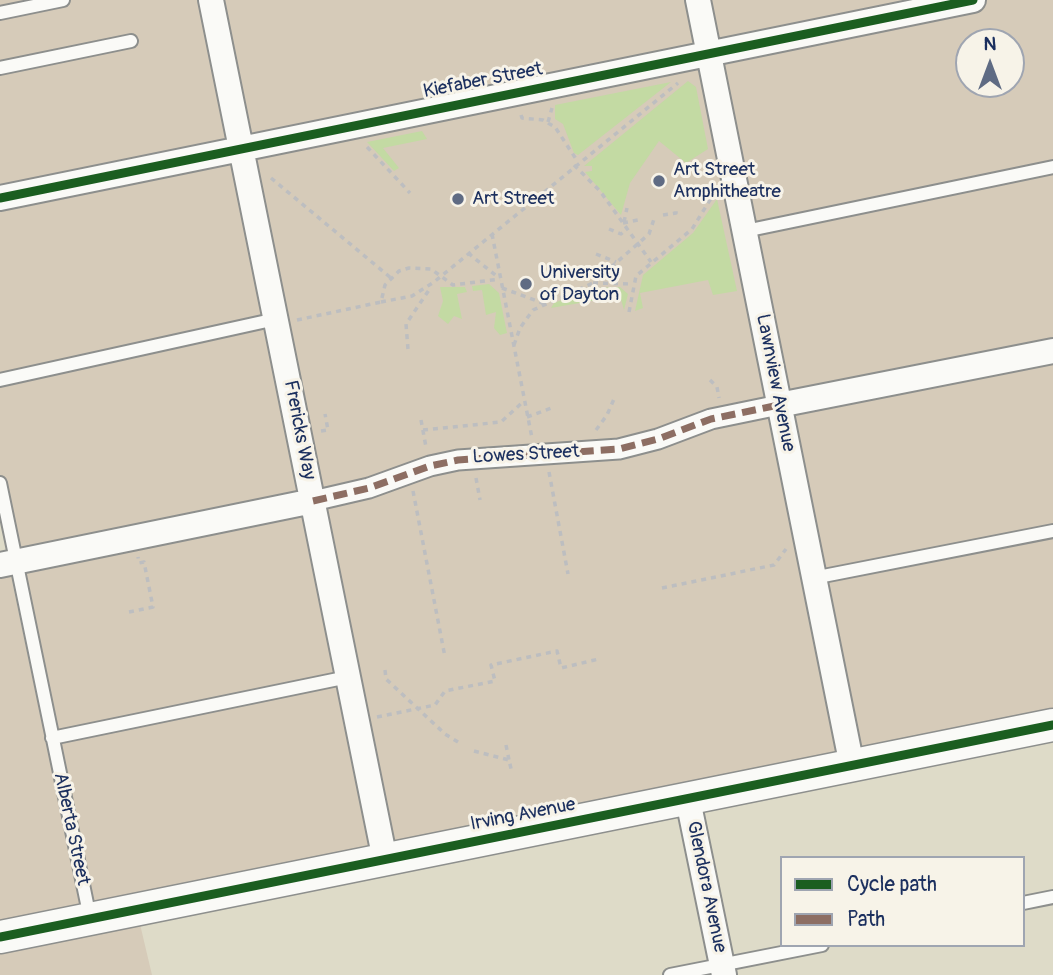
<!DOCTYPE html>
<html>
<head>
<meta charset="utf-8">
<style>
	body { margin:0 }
	#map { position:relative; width:1053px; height:975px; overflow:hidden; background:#dedbc8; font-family:Pangolin,sans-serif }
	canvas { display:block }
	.legend { position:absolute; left:780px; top:856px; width:245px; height:91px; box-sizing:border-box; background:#f7f3e8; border:2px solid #9fa5b1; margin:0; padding:9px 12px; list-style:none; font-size:21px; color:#1b2f5e }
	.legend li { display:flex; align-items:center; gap:14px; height:35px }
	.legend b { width:35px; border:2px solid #9fa5b1 }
	.north { position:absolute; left:955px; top:28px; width:70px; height:70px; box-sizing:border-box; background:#f7f3e8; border:2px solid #9fa5b1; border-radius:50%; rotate:0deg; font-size:19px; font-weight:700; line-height:28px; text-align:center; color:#1b2f5e }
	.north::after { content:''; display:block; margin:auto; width:24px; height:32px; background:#5f6b83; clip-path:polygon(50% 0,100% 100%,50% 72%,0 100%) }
</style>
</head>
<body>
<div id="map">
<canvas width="1053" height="975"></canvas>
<ul class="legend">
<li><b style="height:9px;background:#1b5e20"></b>Cycle path</li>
<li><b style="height:9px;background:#8d6e63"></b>Path</li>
</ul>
<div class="north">N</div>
</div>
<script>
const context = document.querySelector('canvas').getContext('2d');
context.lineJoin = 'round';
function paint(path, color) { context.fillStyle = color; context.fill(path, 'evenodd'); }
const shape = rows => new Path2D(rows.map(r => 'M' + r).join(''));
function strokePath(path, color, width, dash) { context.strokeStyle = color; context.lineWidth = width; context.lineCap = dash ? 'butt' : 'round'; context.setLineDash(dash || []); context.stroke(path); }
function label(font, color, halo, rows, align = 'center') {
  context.font = font + ' Pangolin,sans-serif'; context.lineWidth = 6; context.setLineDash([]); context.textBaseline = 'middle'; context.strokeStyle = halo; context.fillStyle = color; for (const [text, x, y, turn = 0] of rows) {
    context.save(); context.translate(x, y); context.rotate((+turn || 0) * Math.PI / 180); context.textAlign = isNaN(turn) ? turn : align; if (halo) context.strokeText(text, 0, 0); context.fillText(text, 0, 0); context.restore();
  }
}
paint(shape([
	[0,0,1053,0,1053,725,91,920,0,483],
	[969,42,1011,42,1011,84,969,84],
	[11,576,81,907,0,923,0,578],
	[139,920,152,975,0,975,0,952]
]), '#d6cbb9');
paint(shape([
	[688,81,696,87,708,149,686,163,659,141,630,183,621,215,585,172,592,171,592,166,584,166],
	[671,82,578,155,574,153,563,124,555,119,555,105],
	[422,131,427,139,383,148,399,168,394,171,367,142],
	[717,199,737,291,713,295,708,280,640,293,643,308,635,311,643,275,693,233],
	[489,284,499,293,507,333,500,335,494,328,496,312,486,315,482,290,473,291,472,286],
	[440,287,465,287,467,292,457,294,462,319,454,316,448,324,438,316,443,301],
	[620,287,628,294,624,310,620,296,551,308,554,303,593,288]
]), '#c3daa3');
const service = shape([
	[0,13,63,0],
	[0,68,131,41],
	[745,231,1053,167],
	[0,380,276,319],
	[0,483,90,918],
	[813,578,1053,531],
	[52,738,348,677],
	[1023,903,1053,897],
	[670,975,822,945]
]);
const pedestrian = shape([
	[313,501,369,488,430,466,458,460,619,449,658,439,711,419,779,405]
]);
const minor = shape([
	[211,0,385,860],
	[698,0,852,766],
	[0,198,973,0],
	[779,405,1053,351],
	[0,565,313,501],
	[688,800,724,975]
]);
const tertiary = shape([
	[0,937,1053,725]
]);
strokePath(service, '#8d8f8d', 16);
strokePath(pedestrian, '#8d8f8d', 23);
strokePath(minor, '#8d8f8d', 28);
strokePath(tertiary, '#8d8f8d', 35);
strokePath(shape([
	[521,115,522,118,543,120,555,127,578,162],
	[548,122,552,108],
	[367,147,410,193],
	[574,165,600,191,651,262],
	[271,178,391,278],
	[663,215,676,213,676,209],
	[624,222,627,208],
	[623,223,638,220],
	[609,229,621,234,627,229],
	[492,234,532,438],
	[468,253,499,278],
	[596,254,616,262],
	[593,283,633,284],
	[502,288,545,304],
	[381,302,412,296,434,282,678,83],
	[629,312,636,276,692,229,713,195],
	[297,320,381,302,385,285,399,271,409,268,431,269,453,285,500,279],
	[514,345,520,328,533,310,593,283,649,234,654,219],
	[408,349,406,324,431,287],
	[710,380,717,387,719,398],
	[527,417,554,407],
	[421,420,426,447],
	[423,430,501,422,524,401],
	[596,430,607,415,614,399],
	[321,431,328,430,325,414],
	[549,472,568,574],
	[476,478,480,500],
	[413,491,445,657],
	[662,588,774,565,786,549],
	[129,612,153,607,144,562,139,563,138,557],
	[385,670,386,679,445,734,458,742],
	[377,717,435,705,445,691,495,681,491,665,557,651,561,668,599,659],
	[506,745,509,760],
	[474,751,509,760,512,773]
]), '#bdbec0', 3.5, [5, 5]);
strokePath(service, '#fafaf7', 12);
strokePath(pedestrian, '#fafaf7', 19);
strokePath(minor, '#fafaf7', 24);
strokePath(tertiary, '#fafaf7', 32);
strokePath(shape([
	[313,501,369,488,430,466,458,460,619,449,658,439,711,419,779,405]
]), '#8d6e63', 7, [14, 7]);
strokePath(shape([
	[0,198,973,0],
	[0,937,1053,725]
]), '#1b5e20', 9);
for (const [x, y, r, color] of [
	[659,181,7,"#5f6b83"],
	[458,199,7,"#5f6b83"],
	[526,284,7,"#5f6b83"]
]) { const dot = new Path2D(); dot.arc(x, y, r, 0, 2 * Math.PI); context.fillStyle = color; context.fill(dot); strokePath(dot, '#f7f3e8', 2.5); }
label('19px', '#1b2f5e', '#f7f3e8', [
	["Kiefaber Street",483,81,-11],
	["Lawnview Avenue",775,383,79],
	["Frericks Way",299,430,79],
	["Lowes Street",526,455,-3],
	["Irving Avenue",523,815,-11],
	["Alberta Street",71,829,78],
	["Glendora Avenue",706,887,78]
]);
label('19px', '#1b2f5e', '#f7f3e8', [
	["Art Street",673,170],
	["Amphitheatre",673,192],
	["Art Street",472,199],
	["University",540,273],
	["of Dayton",540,295]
], 'left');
</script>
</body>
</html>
